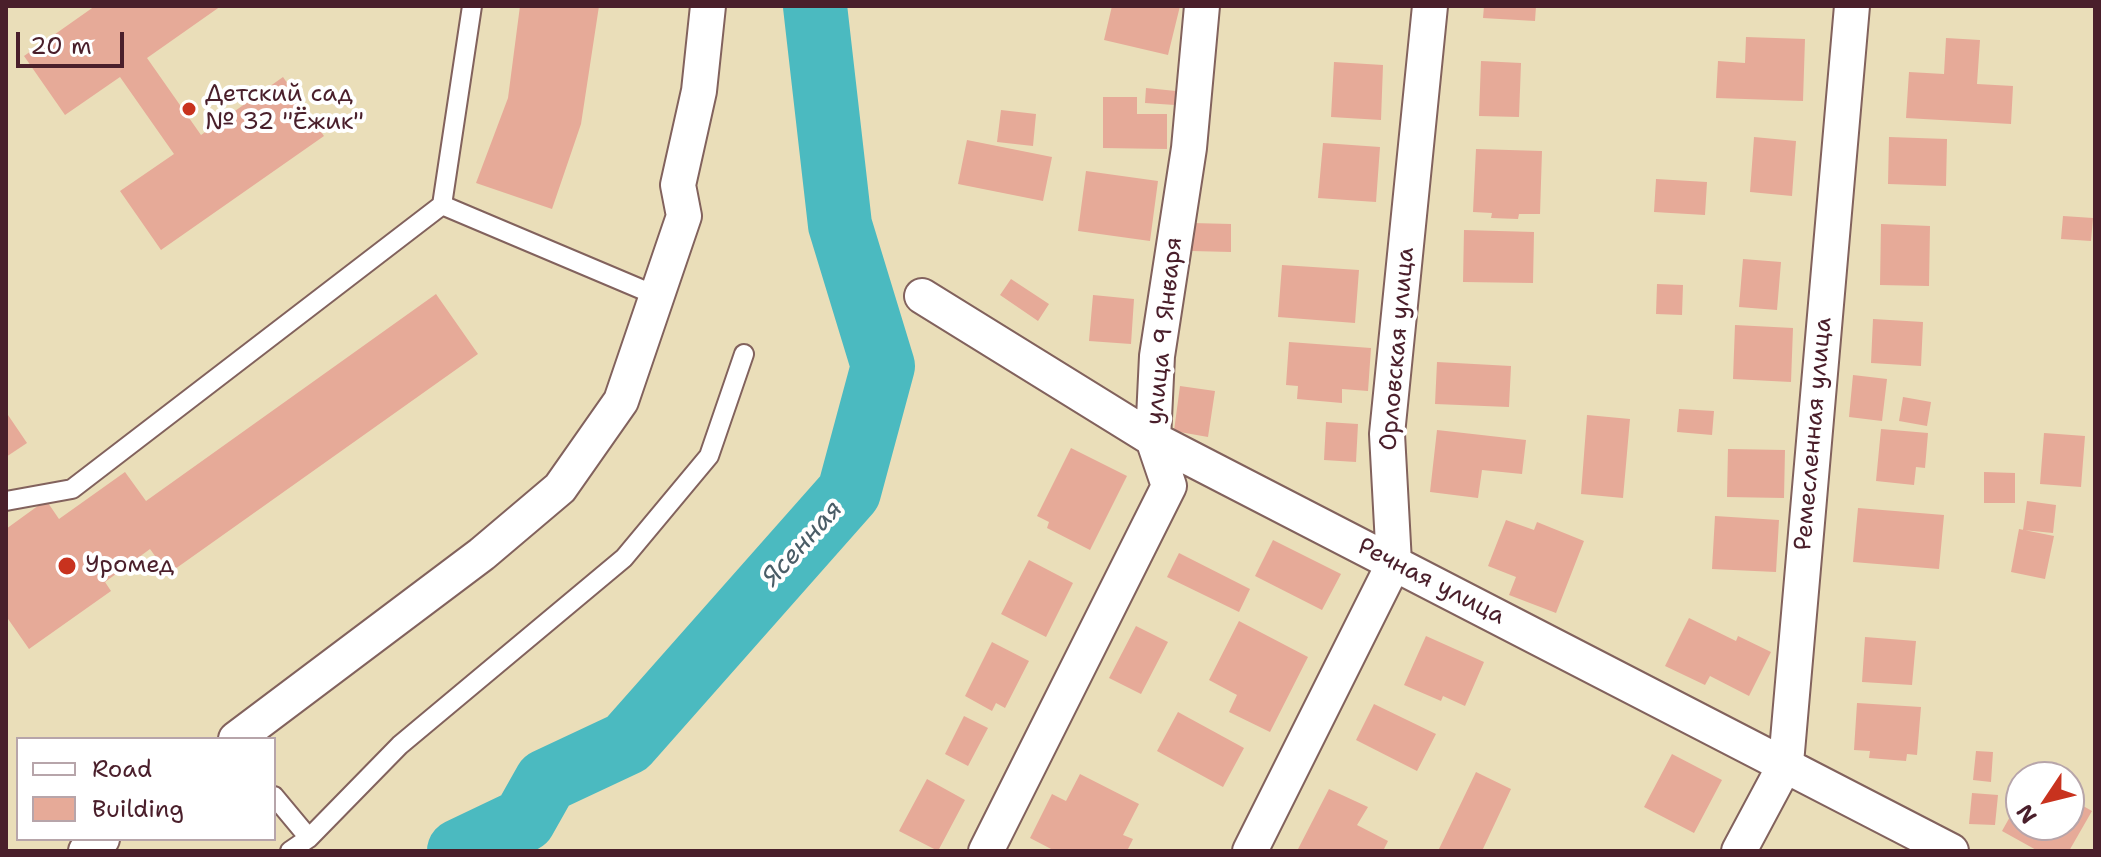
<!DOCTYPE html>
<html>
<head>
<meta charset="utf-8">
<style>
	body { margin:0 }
	#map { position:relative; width:2101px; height:857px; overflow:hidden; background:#eadeb9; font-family:"Shantell Sans",sans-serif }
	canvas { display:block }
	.frame { position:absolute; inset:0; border:8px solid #4a1f2b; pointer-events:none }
	.legend { position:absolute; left:16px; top:737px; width:260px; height:104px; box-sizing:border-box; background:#fff; border:2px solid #b7a5aa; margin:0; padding:10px 14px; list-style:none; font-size:24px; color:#4a1f2b }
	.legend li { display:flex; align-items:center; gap:16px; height:40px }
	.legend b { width:40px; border:2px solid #b7a5aa }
	.north { position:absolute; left:2005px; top:761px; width:80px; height:80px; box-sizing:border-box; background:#fff; border:2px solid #b7a5aa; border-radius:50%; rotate:235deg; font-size:22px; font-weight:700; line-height:32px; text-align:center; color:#4a1f2b }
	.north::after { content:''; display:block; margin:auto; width:28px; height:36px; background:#c8321e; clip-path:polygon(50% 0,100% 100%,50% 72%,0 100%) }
	.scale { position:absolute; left:16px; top:32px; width:108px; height:36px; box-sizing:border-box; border:4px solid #4a1f2b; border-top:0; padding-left:10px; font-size:24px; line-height:28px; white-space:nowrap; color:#4a1f2b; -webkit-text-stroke:6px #fff; paint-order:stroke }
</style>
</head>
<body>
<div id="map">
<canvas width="2101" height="857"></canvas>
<div class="frame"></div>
<ul class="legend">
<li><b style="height:10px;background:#fff"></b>Road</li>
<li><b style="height:22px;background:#e6aa98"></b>Building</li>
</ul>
<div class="north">N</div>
<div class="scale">20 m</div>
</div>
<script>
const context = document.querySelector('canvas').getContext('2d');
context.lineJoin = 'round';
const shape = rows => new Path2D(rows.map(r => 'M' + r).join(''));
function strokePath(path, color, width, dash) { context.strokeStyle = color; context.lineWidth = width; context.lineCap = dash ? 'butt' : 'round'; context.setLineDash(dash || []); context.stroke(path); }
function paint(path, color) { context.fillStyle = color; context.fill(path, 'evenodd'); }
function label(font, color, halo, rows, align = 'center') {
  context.font = font + ' "Shantell Sans",sans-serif'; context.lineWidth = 8; context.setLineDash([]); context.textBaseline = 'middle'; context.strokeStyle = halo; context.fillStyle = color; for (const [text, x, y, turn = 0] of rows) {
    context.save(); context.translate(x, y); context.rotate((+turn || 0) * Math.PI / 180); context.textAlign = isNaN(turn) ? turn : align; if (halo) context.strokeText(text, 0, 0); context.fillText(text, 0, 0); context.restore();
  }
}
strokePath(shape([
	[459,851,524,820,546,781,627,743,849,492,883,366,840,225,815,6]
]), '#4bbac0', 64);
paint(shape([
	[95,6,221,6,147,58,201,135,283,77,324,136,161,250,120,191,174,154,120,77,65,115,24,56],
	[520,6,599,6,581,124,552,209,476,183,508,98],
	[1112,6,1180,6,1168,55,1104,40],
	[1484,6,1536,6,1535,21,1483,18],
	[1746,37,1805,39,1803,101,1716,98,1718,61,1745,63],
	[1946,38,1980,40,1977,84,2013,86,2011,124,1906,118,1909,72,1944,74],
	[1481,61,1521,63,1519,117,1479,116],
	[1334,62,1383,65,1381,120,1331,117],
	[1146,88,1176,91,1175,105,1145,103],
	[1103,97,1137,97,1137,114,1167,114,1167,149,1103,148],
	[1001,110,1036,114,1033,146,997,142],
	[1754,137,1796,141,1792,196,1750,192],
	[1889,137,1947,139,1946,186,1888,184],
	[967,140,1052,157,1043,201,958,184],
	[1323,143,1380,147,1376,202,1318,198],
	[1476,149,1542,151,1540,214,1519,214,1518,219,1491,218,1492,213,1473,212],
	[1086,171,1158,181,1150,241,1078,231],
	[1656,179,1707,182,1705,215,1654,212],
	[2063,216,2093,218,2091,241,2061,239],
	[1192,223,1231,224,1231,252,1192,251],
	[1881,224,1930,226,1929,286,1880,285],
	[1464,230,1534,232,1533,283,1463,282],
	[1743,259,1781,262,1777,310,1739,307],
	[1282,265,1359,270,1355,323,1278,317],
	[1011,279,1049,304,1038,321,1000,295],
	[1657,284,1683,285,1682,315,1656,314],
	[436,294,478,354,168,574,150,549,105,582,111,591,29,649,6,616,6,529,46,500,59,519,125,472,146,501],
	[1093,295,1134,299,1131,344,1089,341],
	[1873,319,1923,322,1921,366,1871,363],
	[1735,325,1793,328,1791,382,1733,379],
	[1289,342,1371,348,1368,391,1342,389,1342,403,1297,399,1298,386,1286,385],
	[1437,362,1511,366,1509,407,1435,404],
	[1853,375,1887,379,1882,421,1849,417],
	[1180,386,1215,391,1208,437,1174,431],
	[1903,397,1931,402,1927,426,1899,421],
	[1679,409,1714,411,1712,435,1677,432],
	[8,415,27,443,6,457,6,416],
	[1587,415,1630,419,1623,498,1581,494],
	[1326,422,1358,424,1356,462,1324,460],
	[1881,429,1928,433,1925,468,1916,467,1914,485,1876,481],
	[1437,430,1526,440,1522,474,1482,470,1478,498,1430,492],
	[2044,433,2085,436,2081,487,2040,484],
	[1071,448,1127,476,1090,550,1047,528,1049,522,1037,516],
	[1728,449,1785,450,1784,498,1727,497],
	[1984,472,2015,473,2015,503,1984,503],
	[2027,501,2056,505,2053,533,2023,530],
	[1858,508,1944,515,1939,569,1853,562],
	[1715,516,1779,520,1776,572,1712,569],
	[1506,520,1534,530,1537,522,1584,541,1556,613,1509,595,1516,577,1488,566],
	[2019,529,2054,536,2045,579,2011,572],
	[1273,540,1341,574,1322,610,1255,576],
	[1179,553,1250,589,1239,612,1167,577],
	[1029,560,1073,583,1046,637,1001,614],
	[1689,618,1736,641,1738,636,1771,652,1749,696,1710,676,1705,685,1665,666],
	[1239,621,1308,657,1270,732,1229,712,1237,695,1209,680],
	[1136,626,1168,642,1141,694,1109,678],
	[1426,636,1484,662,1465,706,1443,696,1441,701,1404,685],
	[1865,637,1916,641,1912,685,1862,682],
	[992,642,1029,661,1005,708,996,703,992,711,965,696],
	[1857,703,1921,707,1917,755,1907,754,1906,761,1869,758,1870,751,1854,750],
	[1374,704,1436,734,1417,771,1356,740],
	[1178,712,1244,748,1223,787,1157,751],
	[964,716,988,728,968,766,945,754],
	[1976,751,1993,752,1991,782,1973,780],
	[1672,754,1722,780,1694,833,1644,807],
	[1476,772,1511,789,1482,851,1438,851],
	[1080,774,1139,804,1123,835,1133,839,1127,851,1055,851,1030,838,1052,794,1066,801],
	[927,779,965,800,938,851,899,831],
	[1329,789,1368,807,1357,825,1388,841,1383,851,1297,851],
	[1972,793,1998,795,1995,825,1969,824],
	[2021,797,2021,825,2069,825,2069,798,2092,811,2069,851,2038,851,2002,831]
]), '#e6aa98');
const service = shape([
	[442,205,655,295],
	[6,501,72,489,442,205,472,6],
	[274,796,309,838,290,851],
	[309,838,400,745,624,558,709,456,744,354]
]);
const minor = shape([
	[922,296,1153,439,1951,851],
	[236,739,482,554,560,488,621,401,684,216,678,185,699,91,708,6],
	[86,851,102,839],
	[986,851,1169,486,1153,439,1157,356,1189,148,1202,6],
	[1250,851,1394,563,1387,434,1430,6],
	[1739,851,1786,763,1852,6]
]);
strokePath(service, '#82625d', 22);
strokePath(minor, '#82625d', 38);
strokePath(service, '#fff', 18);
strokePath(minor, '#fff', 34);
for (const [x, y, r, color] of [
	[189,109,8,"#c8321e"],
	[67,566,10,"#c8321e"]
]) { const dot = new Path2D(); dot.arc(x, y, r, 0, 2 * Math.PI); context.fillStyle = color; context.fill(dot); strokePath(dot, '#fff', 3); }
label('24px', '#4a1f2b', '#fff', [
	["Детский сад",205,95],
	["№ 32 \"Ёжик\"",205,123],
	["Уромед",85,566]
], 'left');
label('24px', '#4a1f2b', '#fff', [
	["улица 9 Января",1165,331,-84],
	["Орловская улица",1398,349,-85],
	["Ремесленная улица",1814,434,-85],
	["Речная улица",1431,582,27]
]);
label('italic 26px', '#4a5d67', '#fff', [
	["Ясенная",803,544,-48]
]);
</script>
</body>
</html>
